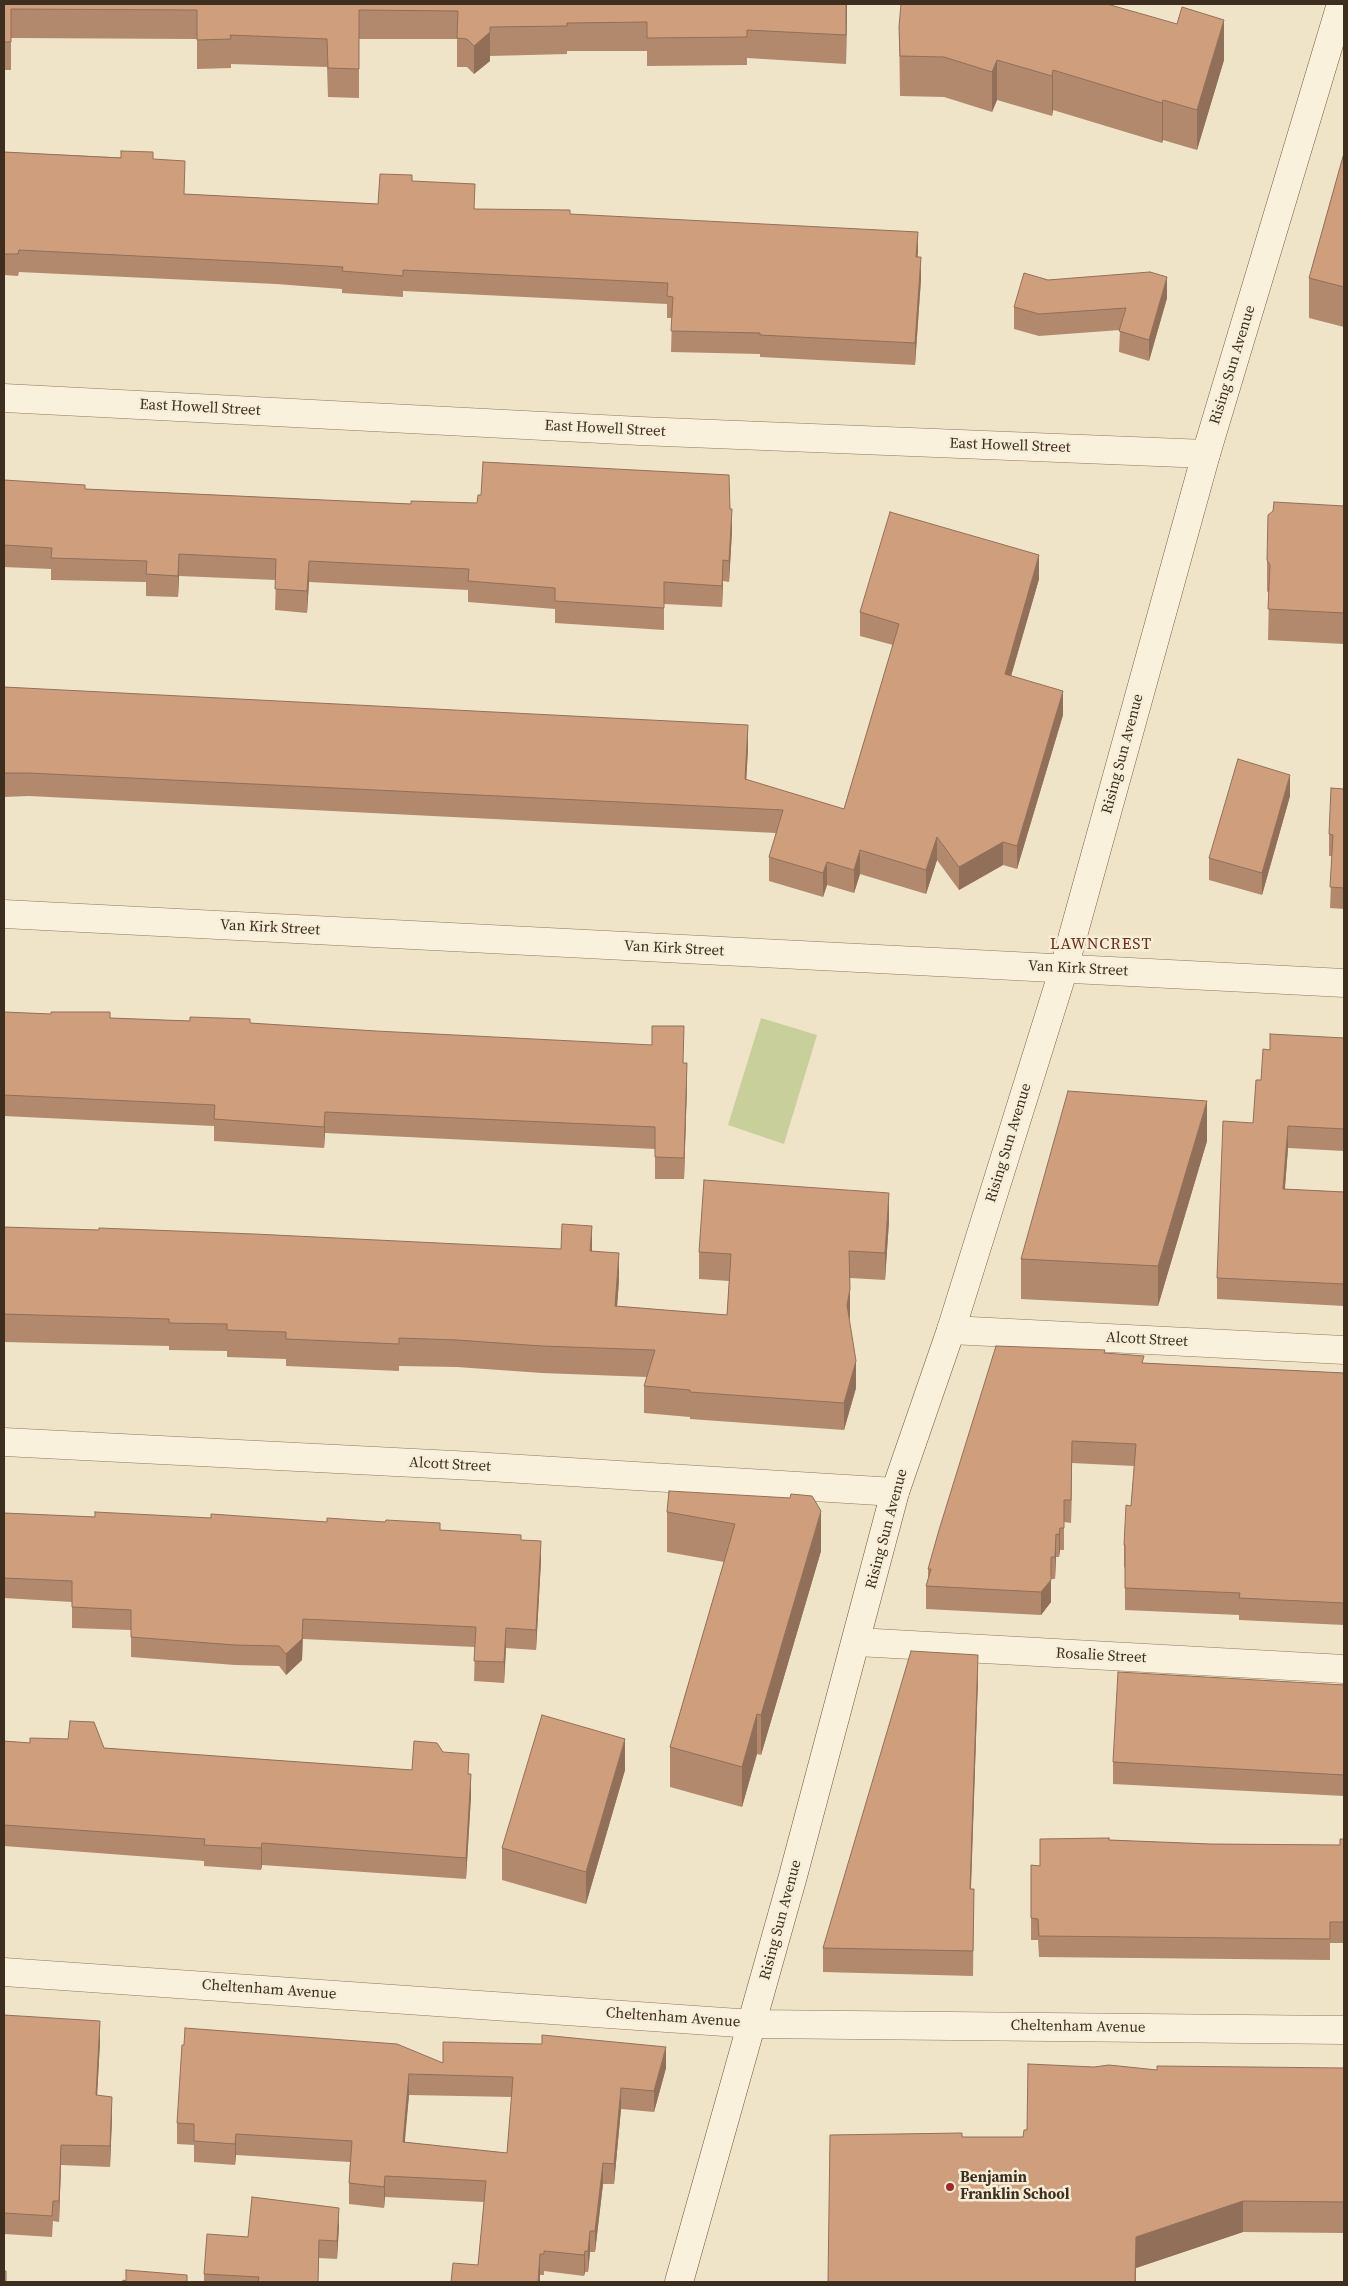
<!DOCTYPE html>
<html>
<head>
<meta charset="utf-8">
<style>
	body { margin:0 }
	#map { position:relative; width:1348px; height:2286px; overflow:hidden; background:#f0e4c8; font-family:"Source Serif 4",serif }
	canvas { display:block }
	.frame { position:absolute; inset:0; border:5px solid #3d2e20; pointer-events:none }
</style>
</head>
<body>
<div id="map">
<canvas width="1348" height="2286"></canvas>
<div class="frame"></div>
</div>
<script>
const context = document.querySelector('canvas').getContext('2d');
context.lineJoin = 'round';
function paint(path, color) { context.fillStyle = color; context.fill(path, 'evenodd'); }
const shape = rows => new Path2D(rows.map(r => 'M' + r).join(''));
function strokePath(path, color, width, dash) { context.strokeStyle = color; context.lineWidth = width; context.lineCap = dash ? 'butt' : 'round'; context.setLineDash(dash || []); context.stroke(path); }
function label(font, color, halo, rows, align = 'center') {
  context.font = font + ' "Source Serif 4",serif'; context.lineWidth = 5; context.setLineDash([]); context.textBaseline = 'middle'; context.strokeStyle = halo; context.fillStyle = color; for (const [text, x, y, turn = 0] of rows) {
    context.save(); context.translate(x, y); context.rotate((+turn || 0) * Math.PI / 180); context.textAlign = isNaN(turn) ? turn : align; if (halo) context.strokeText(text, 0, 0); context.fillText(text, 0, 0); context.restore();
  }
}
paint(shape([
	[761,1018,817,1035,784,1144,728,1125]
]), '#c9cf9b');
const street = shape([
	[4,398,640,431,1206,454],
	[4,914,1344,983],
	[951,1330,1344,1350],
	[4,1442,473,1466,895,1492],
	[857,1642,1344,1669],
	[4,1972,753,2024,1344,2030]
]);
const secondary = shape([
	[679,2282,793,1876,895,1492,951,1330,1064,968,1206,454,1341,4]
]);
strokePath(street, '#8d765c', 29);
strokePath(secondary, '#6f573f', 29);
strokePath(street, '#faf1dc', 28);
strokePath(secondary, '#faf1dc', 28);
paint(shape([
	[4,4,847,4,846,64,747,58,747,65,647,66,647,51,567,51,567,54,490,56,490,61,474,74,467,67,457,67,457,39,359,39,359,98,328,97,327,67,231,64,231,68,197,69,197,39,11,38,11,70,4,70],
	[899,27,1224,60,1197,150,1163,140,1162,143,1053,110,1052,116,997,100,992,112,944,97,900,96],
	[4,152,153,159,184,194,378,204,412,181,475,209,570,214,918,257,921,279,915,365,760,357,760,354,671,352,672,318,667,318,667,304,403,291,403,297,342,293,342,289,276,284,19,272,18,276,4,275],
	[1344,153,1344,327,1309,318,1309,278],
	[1048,280,1167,298,1149,361,1119,352,1120,330,1039,336,1014,329,1014,307],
	[4,480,85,489,411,504,730,509,732,531,729,582,723,581,722,607,664,604,664,630,555,623,555,609,468,602,468,590,309,582,307,613,275,610,276,580,179,576,178,597,146,596,146,582,51,580,51,569,4,567],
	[1344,506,1344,644,1268,640,1269,594,1267,591,1267,560],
	[1039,579,1011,676,1063,715,1017,869,1003,865,959,890,937,860,926,894,860,874,854,893,827,885,823,897,769,881,769,857,776,833,29,796,4,797,4,687,748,749,746,780,844,809,893,645,860,636,860,612],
	[1344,789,1344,909,1330,908,1332,856,1329,856,1329,834],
	[1290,796,1262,895,1209,880,1209,858],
	[4,1012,110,1018,250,1023,683,1063,687,1084,684,1179,655,1179,655,1149,325,1133,324,1148,214,1141,214,1126,4,1116],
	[1344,1038,1344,1151,1288,1148,1285,1189,1344,1192,1344,1306,1217,1299,1217,1278,1253,1123,1261,1080,1270,1050],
	[1207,1141,1158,1306,1021,1299,1021,1259],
	[889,1221,885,1280,850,1278,849,1320,856,1388,844,1430,690,1419,690,1417,644,1413,644,1386,647,1377,542,1373,457,1367,399,1366,399,1371,286,1366,286,1359,227,1357,227,1351,169,1350,169,1346,4,1342,4,1227,592,1251,619,1280,617,1306,727,1315,729,1281,699,1279,699,1252],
	[1105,1353,1144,1363,1344,1373,1344,1625,1239,1620,1239,1615,1125,1610,1125,1567,1124,1568,1124,1545,1131,1506,1134,1466,1072,1463,1071,1523,1064,1522,1064,1550,1060,1550,1059,1557,1056,1557,1055,1579,1051,1579,1051,1602,1041,1615,926,1609,926,1586,928,1580,928,1569],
	[669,1491,821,1551,761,1755,757,1754,742,1807,670,1787,670,1747,724,1562,667,1552,667,1512],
	[4,1513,95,1517,327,1522,440,1530,521,1540,541,1561,536,1650,506,1648,504,1683,474,1681,475,1647,303,1639,302,1660,286,1675,279,1666,235,1665,131,1657,131,1630,72,1628,72,1602,4,1598],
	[978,1679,971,1889,974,1889,973,1976,823,1972,823,1948],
	[1344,1685,1344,1796,1113,1784,1113,1762],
	[4,1741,412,1770,443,1752,469,1774,471,1796,466,1879,262,1865,261,1870,204,1866,204,1861,4,1846],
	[625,1770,586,1904,502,1880,502,1848],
	[1344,1839,1344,1943,1330,1943,1330,1960,1039,1957,1038,1940,1031,1940,1031,1865,1040,1866,1109,1840,1210,1844,1340,1845],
	[4,2015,100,2042,97,2096,112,2117,110,2167,61,2165,59,2222,53,2221,52,2237,4,2234],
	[443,2063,666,2068,654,2112,621,2109,614,2184,603,2184,595,2252,590,2252,588,2272,585,2272,584,2276,544,2271,544,2275,540,2275,478,2265,484,2202,385,2197,384,2208,349,2204,349,2183,350,2162,236,2155,235,2165,194,2162,194,2145,177,2144,177,2123],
	[409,2095,512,2097,507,2153,404,2142],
	[1344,2068,1344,2233,1243,2232,1136,2268,1136,2282,828,2282,962,2137,1023,2137,1027,2130,1157,2070],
	[339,2226,337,2259,319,2258,318,2282,204,2282,204,2274,248,2237]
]), '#b2896c');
paint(shape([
	[846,4,847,4,846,64],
	[1224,20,1224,60,1197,150,1197,110],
	[490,32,490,61,474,74,474,46],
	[997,60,997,100,992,112,992,72],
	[1053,70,1053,110,1052,116,1052,76],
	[1163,100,1163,140,1162,143,1162,103],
	[918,232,918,253,916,278,916,257],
	[921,257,921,279,915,365,915,343],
	[1167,277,1167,298,1149,361,1149,340],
	[732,509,732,531,729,582,729,561],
	[179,554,179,576,178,597,178,576],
	[1039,555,1039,579,1005,697,1005,674],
	[723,560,723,581,722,607,722,586],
	[309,561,309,582,307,613,307,591],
	[1063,691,1063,715,1017,869,1017,846],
	[748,725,748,749,745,802,745,779],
	[1290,775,1290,796,1262,895,1262,873],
	[937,837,937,860,926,894,926,870],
	[1003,842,1003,865,959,890,959,867],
	[860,850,860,874,854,893,854,870],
	[827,862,827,885,823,897,823,873],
	[687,1063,687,1084,684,1179,684,1158],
	[1207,1101,1207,1141,1158,1306,1158,1266],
	[325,1112,325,1133,324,1148,324,1127],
	[1288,1126,1288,1148,1283,1210,1283,1189],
	[889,1193,889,1221,885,1280,885,1253],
	[592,1226,592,1253,590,1251],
	[619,1253,619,1280,615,1334,615,1306],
	[850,1289,850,1316,847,1332,847,1305],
	[856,1361,856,1388,844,1430,844,1403],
	[1072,1441,1072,1463,1071,1523,1071,1500],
	[821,1511,821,1551,761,1755,761,1715],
	[1060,1528,1060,1550,1059,1557,1059,1535],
	[1056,1534,1056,1557,1055,1579,1055,1557],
	[541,1541,541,1561,536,1650,536,1630],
	[1051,1557,1051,1602,1041,1615,1041,1592],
	[303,1619,302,1660,286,1675,286,1654],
	[506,1628,506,1648,504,1683,504,1662],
	[978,1655,978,1679,970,1913,970,1889],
	[757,1714,757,1754,742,1807,742,1767],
	[625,1739,625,1770,586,1904,586,1872],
	[471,1774,471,1796,466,1879,466,1858],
	[262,1843,262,1865,261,1870,261,1848],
	[100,2021,100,2042,96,2116,96,2095],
	[666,2047,666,2068,654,2112,654,2091],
	[409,2074,409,2095,403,2163,403,2142],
	[621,2088,621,2109,614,2184,614,2164],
	[112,2097,112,2117,110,2167,110,2146],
	[236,2134,236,2155,235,2165,235,2144],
	[61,2145,61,2165,59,2222,59,2201],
	[603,2163,603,2184,595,2252,595,2231],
	[385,2176,385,2197,384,2208,384,2187],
	[1243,2201,1243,2232,1136,2268,1135,2282,1136,2237],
	[339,2208,339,2226,337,2259,337,2241],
	[590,2231,590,2252,588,2272,588,2251],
	[585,2251,585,2272,584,2276,584,2255],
	[540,2254,540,2282,538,2282]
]), '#916f58');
const building = shape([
	[4,4,846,4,846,35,747,30,747,37,647,38,647,22,567,23,567,26,490,27,490,32,474,46,467,39,457,38,458,11,359,10,359,69,328,68,327,39,230,35,231,39,197,40,197,10,11,9,11,42,4,42,4,4],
	[901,4,1107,4,1177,24,1182,7,1224,20,1197,110,1163,100,1162,103,1053,70,1052,76,997,60,992,72,944,57,900,56,899,27,901,4],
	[121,151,153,152,153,159,185,161,184,194,378,204,380,174,412,175,412,181,475,184,474,209,570,210,570,214,918,232,916,257,921,257,915,343,760,335,760,333,671,331,673,297,667,296,668,283,403,270,403,276,342,271,343,267,276,263,19,250,18,254,4,254,4,152,121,158,121,151],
	[1344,153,1344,287,1309,278,1344,153],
	[1150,272,1167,277,1149,340,1119,331,1126,308,1039,314,1014,307,1024,273,1048,280,1150,272],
	[483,462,729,475,730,509,732,509,729,561,723,560,722,586,664,582,664,608,555,601,555,588,468,581,469,569,309,561,307,591,275,589,276,559,179,554,178,576,146,574,147,561,51,558,52,548,4,545,4,480,85,485,85,489,411,504,411,501,477,503,478,495,481,495,483,462],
	[1274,502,1344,506,1344,613,1268,609,1270,565,1267,560,1268,515,1273,511,1274,502],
	[890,512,1039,555,1005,674,1063,691,1017,846,1003,842,959,867,937,837,926,870,860,850,854,870,827,862,823,873,769,857,783,810,29,773,4,773,4,687,748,725,745,779,844,809,899,624,860,612,890,512],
	[1238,759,1290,775,1262,873,1209,858,1238,759],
	[1331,788,1344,789,1344,888,1330,887,1333,835,1329,834,1331,788],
	[4,1012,51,1014,51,1012,110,1012,110,1018,190,1021,190,1017,250,1019,250,1023,376,1031,652,1045,652,1026,684,1026,683,1063,687,1063,684,1158,655,1157,655,1127,325,1112,324,1127,214,1119,215,1105,4,1095,4,1012],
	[1270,1034,1344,1038,1344,1129,1288,1126,1283,1189,1344,1192,1344,1284,1217,1278,1223,1121,1253,1123,1256,1080,1261,1080,1263,1049,1270,1050,1270,1034],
	[1068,1091,1207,1101,1158,1266,1021,1259,1068,1091],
	[704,1180,889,1193,885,1253,849,1251,850,1289,847,1305,856,1361,844,1403,690,1392,690,1390,644,1386,655,1350,542,1346,457,1340,399,1338,399,1344,286,1339,286,1332,227,1330,227,1324,169,1323,169,1319,4,1314,4,1227,99,1230,99,1228,254,1234,561,1249,562,1224,592,1226,590,1251,619,1253,615,1306,727,1315,731,1254,699,1252,704,1180],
	[996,1346,1105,1350,1104,1353,1144,1356,1142,1363,1344,1373,1344,1603,1239,1598,1240,1593,1125,1588,1125,1545,1124,1545,1126,1505,1131,1506,1136,1444,1072,1441,1071,1500,1064,1500,1064,1528,1060,1528,1059,1535,1056,1534,1055,1557,1051,1557,1051,1580,1041,1592,926,1586,931,1569,928,1569,939,1530,996,1346],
	[669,1491,790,1498,791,1494,812,1496,821,1511,761,1715,757,1714,742,1767,670,1747,735,1524,667,1512,669,1491],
	[95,1512,211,1518,211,1514,327,1522,327,1518,385,1522,386,1520,440,1523,440,1530,521,1535,521,1540,541,1541,536,1630,506,1628,504,1662,474,1661,476,1627,303,1619,302,1639,286,1654,279,1646,235,1645,131,1637,131,1610,72,1607,72,1581,4,1578,4,1513,95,1517,95,1512],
	[911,1651,978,1655,970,1889,974,1889,973,1951,823,1948,911,1651],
	[1118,1672,1344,1685,1344,1775,1113,1762,1118,1672],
	[542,1715,625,1739,586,1872,502,1848,542,1715],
	[70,1721,94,1722,104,1748,412,1770,414,1741,437,1743,443,1752,469,1754,468,1774,471,1774,466,1858,262,1843,261,1848,204,1845,205,1839,4,1825,4,1741,30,1743,30,1738,68,1739,70,1721],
	[1109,1838,1109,1840,1210,1844,1340,1845,1340,1839,1344,1839,1344,1922,1330,1922,1330,1939,1039,1936,1038,1919,1031,1918,1031,1865,1040,1866,1040,1839,1109,1838],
	[4,2015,100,2021,96,2095,112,2097,110,2146,61,2145,59,2201,53,2201,52,2216,4,2213,4,2015],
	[185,2028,397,2044,443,2063,443,2042,542,2044,542,2035,666,2047,654,2091,621,2088,614,2164,603,2163,595,2231,590,2231,588,2251,585,2251,584,2255,544,2251,544,2254,540,2254,538,2282,451,2282,453,2263,478,2265,486,2181,385,2176,384,2187,349,2183,352,2141,236,2134,235,2144,194,2141,194,2124,177,2123,182,2045,184,2045,185,2028],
	[409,2074,513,2077,507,2153,403,2142,409,2074],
	[1028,2064,1094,2067,1109,2065,1157,2070,1157,2066,1344,2068,1344,2202,1243,2201,1136,2237,1135,2282,828,2282,830,2135,962,2133,962,2137,1023,2137,1024,2130,1027,2130,1028,2064],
	[252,2197,339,2208,337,2241,319,2240,318,2282,258,2282,259,2277,204,2274,207,2234,248,2237,252,2197],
	[126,2270,187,2275,187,2282,123,2282,123,2280,126,2281,126,2270],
	[4,2271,6,2271,6,2282,4,2282,4,2271]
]);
paint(building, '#cf9f7d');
strokePath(building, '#916f58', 1);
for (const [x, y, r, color] of [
	[950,2187,5,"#9e2a2b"]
]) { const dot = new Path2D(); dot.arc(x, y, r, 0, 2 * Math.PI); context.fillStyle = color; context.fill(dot); strokePath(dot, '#f7eed8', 2); }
label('15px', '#3d2e20', '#f7eed8', [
	["Rising Sun Avenue",1233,365,-73],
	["East Howell Street",200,408,3],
	["East Howell Street",605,429,3],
	["East Howell Street",1010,446,2],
	["Rising Sun Avenue",1123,754,-75],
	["Van Kirk Street",270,928,3],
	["Van Kirk Street",674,949,3],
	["Van Kirk Street",1078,969,3],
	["Rising Sun Avenue",1009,1143,-73],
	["Alcott Street",1147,1340,3],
	["Alcott Street",450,1465,3],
	["Rising Sun Avenue",887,1529,-75],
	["Rosalie Street",1101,1656,3],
	["Rising Sun Avenue",781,1920,-75],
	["Cheltenham Avenue",269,1990,4],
	["Cheltenham Avenue",673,2018,4],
	["Cheltenham Avenue",1078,2027,1]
]);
label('bold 15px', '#3d2e20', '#f7eed8', [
	["Benjamin",960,2178],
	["Franklin School",960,2195]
], 'left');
context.letterSpacing = '1px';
label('16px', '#6b2e1e', '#f7eed8', [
	["LAWNCREST",1101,945]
]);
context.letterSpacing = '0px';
</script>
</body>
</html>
